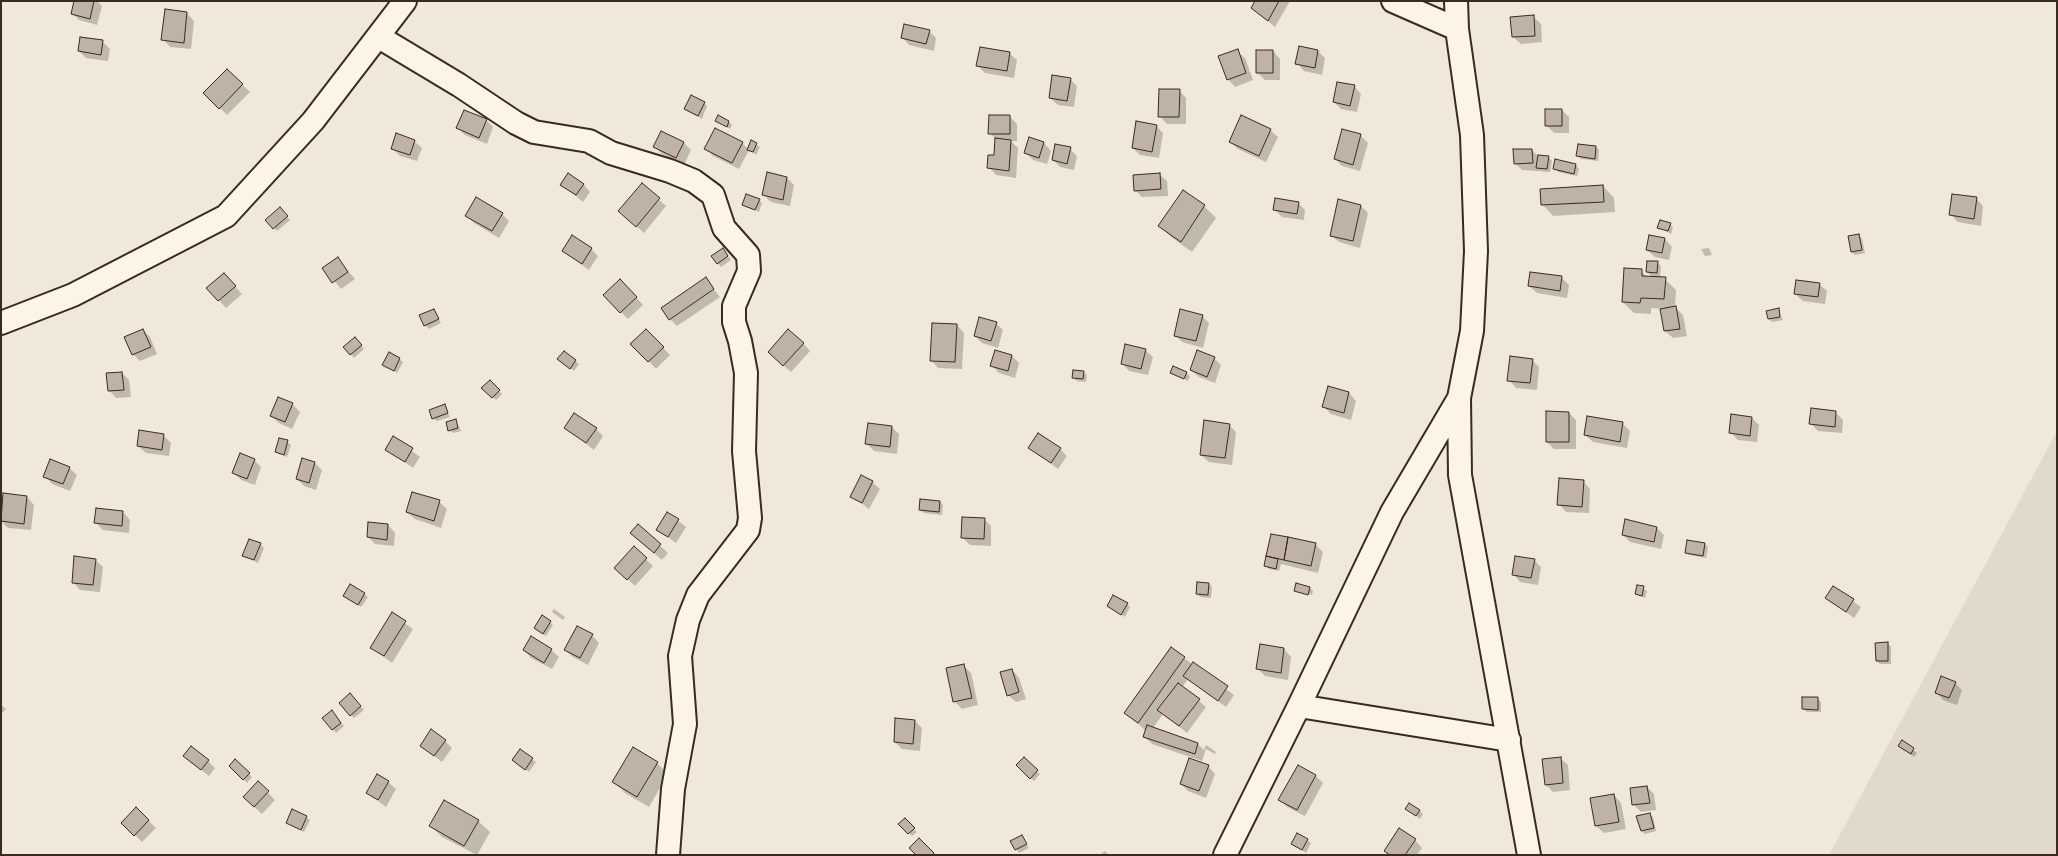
<!DOCTYPE html>
<html>
<head>
<meta charset="utf-8">
<style>
	body { margin:0 }
	#map { position:relative; width:2058px; height:856px; overflow:hidden; background:#f0e9d9; font-family:"Patrick Hand",sans-serif }
	canvas { display:block }
	.frame { position:absolute; inset:0; border:2px solid #3b2a1e; pointer-events:none }
</style>
</head>
<body>
<div id="map">
<canvas width="2058" height="856"></canvas>
<div class="frame"></div>
</div>
<script>
const context = document.querySelector('canvas').getContext('2d');
context.lineJoin = 'round';
function paint(path, color) { context.fillStyle = color; context.fill(path, 'evenodd'); }
const shape = rows => new Path2D(rows.map(r => 'M' + r).join(''));
function strokePath(path, color, width, dash) { context.strokeStyle = color; context.lineWidth = width; context.lineCap = dash ? 'butt' : 'round'; context.setLineDash(dash || []); context.stroke(path); }
paint(shape([
	[2057,431,2057,855,1829,855]
]), '#e1d9c9');
paint(shape([
	[75,1,97,1,102,6,97,25,79,20,72,13],
	[1256,1,1290,1,1275,27,1252,8],
	[166,11,187,13,194,21,191,49,170,47,163,39],
	[1533,16,1541,24,1542,42,1521,44,1513,37],
	[929,31,936,38,934,51,909,45,902,37],
	[103,42,110,49,108,61,86,58,79,51],
	[1237,51,1245,58,1253,80,1235,87,1228,79],
	[1273,51,1280,59,1280,80,1265,80,1258,73],
	[1318,51,1325,58,1322,75,1304,71,1297,63],
	[1009,53,1017,60,1014,78,985,73,978,66],
	[227,70,250,92,227,115,205,93],
	[1070,79,1077,86,1074,107,1058,105,1050,98],
	[1354,86,1361,94,1357,112,1341,109,1334,102],
	[1179,90,1186,98,1186,124,1167,124,1160,116],
	[704,103,707,106,702,119,685,109],
	[1562,110,1569,117,1569,133,1554,133,1547,126],
	[1010,117,1017,124,1017,141,1011,141,1018,148,1016,178,996,175,989,167,995,157,996,139,990,133],
	[486,120,493,127,487,144,465,135,458,128],
	[717,121,729,122,732,125,730,129],
	[1156,126,1163,133,1159,158,1140,155,1133,148],
	[1270,130,1278,137,1266,162,1238,149,1230,142],
	[1360,135,1368,143,1360,171,1342,166,1335,159],
	[414,141,422,148,417,161,400,156,392,148],
	[684,143,691,150,684,165,662,154,655,147],
	[742,143,748,149,756,144,760,147,756,155,749,150,739,169,713,156,706,148],
	[1044,143,1051,151,1047,164,1033,160,1026,153],
	[1596,147,1599,150,1598,161,1581,159,1578,156],
	[1070,149,1077,156,1074,170,1060,167,1053,160],
	[1532,150,1538,156,1548,157,1552,161,1550,172,1522,170,1515,163],
	[1576,165,1579,169,1577,176,1558,172,1555,168],
	[768,174,787,178,794,185,790,206,771,202,764,195],
	[1159,174,1167,181,1168,196,1142,197,1135,190],
	[583,184,590,192,583,202,562,185],
	[642,185,666,206,644,233,627,218],
	[1603,186,1614,198,1615,212,1553,216,1542,204],
	[1183,192,1204,206,1216,218,1192,252,1171,237,1160,226],
	[1976,198,1983,206,1981,226,1958,222,1951,215],
	[759,200,762,203,759,212,743,205],
	[1298,203,1305,210,1304,220,1282,217,1275,210],
	[1361,206,1368,213,1360,248,1339,242,1331,235],
	[280,209,290,220,277,231,267,220],
	[502,214,509,221,499,238,474,223,467,216],
	[1670,224,1673,228,1671,234,1659,227],
	[1859,235,1862,239,1865,253,1855,255,1852,252],
	[1665,239,1672,247,1669,260,1655,257,1647,250],
	[1709,248,1712,255,1705,256,1701,249],
	[591,249,598,256,589,270,563,251],
	[726,253,731,260,721,267,713,257],
	[337,258,355,279,341,289,324,268],
	[1658,263,1661,266,1660,278,1665,279,1676,290,1675,307,1683,315,1687,336,1673,338,1665,331,1661,309,1651,308,1651,314,1634,313,1623,302,1641,271,1648,278,1653,278,1647,272],
	[1561,277,1569,285,1567,298,1537,293,1529,286],
	[706,279,720,297,677,326,670,319],
	[231,282,242,294,226,308,208,288],
	[1819,284,1827,291,1825,304,1803,301,1795,294],
	[628,288,643,305,628,319,621,312],
	[434,310,441,323,429,329,425,325],
	[1778,310,1783,320,1772,322,1769,318],
	[1202,316,1209,323,1203,348,1182,342,1175,335],
	[996,323,1003,330,998,348,982,343,975,336],
	[957,325,964,333,962,369,938,368,931,360],
	[143,330,150,337,157,354,140,361,133,354],
	[646,330,670,355,656,369,632,344],
	[358,342,364,349,354,358,345,347],
	[803,343,810,351,791,372,776,359],
	[1145,350,1153,357,1148,375,1129,371,1122,363],
	[564,352,579,364,574,371,562,362],
	[1012,356,1019,363,1015,378,999,373,992,366],
	[1214,358,1221,365,1215,383,1199,377,1191,370],
	[399,359,403,362,397,373,384,365],
	[1532,360,1539,367,1537,390,1516,388,1509,380],
	[1083,372,1087,375,1086,382,1077,381,1073,378],
	[1172,372,1186,373,1190,376,1188,381],
	[122,373,129,380,131,397,116,398,109,390],
	[490,382,502,394,496,400,483,388],
	[1349,393,1356,401,1351,420,1331,414,1324,407],
	[292,404,300,412,292,429,279,423,271,416],
	[444,406,450,417,437,421,433,418],
	[1835,412,1843,420,1842,433,1818,431,1810,423],
	[1569,413,1576,420,1576,449,1554,449,1547,442],
	[1752,418,1759,425,1757,442,1738,440,1731,433],
	[456,421,461,431,453,433,449,430],
	[1623,424,1630,431,1627,448,1593,442,1585,435],
	[1229,425,1236,432,1232,465,1209,462,1201,455],
	[892,427,899,434,897,454,874,451,867,444],
	[566,428,596,429,603,436,594,450],
	[163,435,171,443,169,456,146,453,138,446],
	[394,438,420,457,413,468,387,450],
	[287,442,291,445,287,457,276,452],
	[1030,448,1060,449,1067,456,1058,469],
	[254,460,261,467,255,485,241,480,234,473],
	[315,463,322,470,316,490,304,486,297,479],
	[69,468,77,475,70,491,52,484,45,476],
	[1583,481,1590,489,1589,513,1566,512,1559,504],
	[872,482,880,489,869,509,852,496],
	[27,497,34,505,31,530,8,528,1,521],
	[439,502,447,509,441,528,415,519,407,512],
	[940,502,943,505,942,515,924,513,920,510],
	[123,512,130,520,129,533,103,530,96,523],
	[668,513,686,527,676,543,658,530],
	[984,519,991,526,991,546,970,545,963,538],
	[369,524,388,525,395,533,394,546,375,544,368,537],
	[638,526,668,553,662,560,639,540],
	[1657,528,1664,535,1661,549,1630,542,1623,535],
	[1272,535,1315,544,1323,552,1318,573,1281,564,1279,571,1269,569,1266,566],
	[260,544,264,548,258,563,244,556],
	[1705,544,1708,547,1706,558,1689,555,1686,552],
	[634,548,653,566,635,586,616,568],
	[95,560,103,567,100,592,80,590,73,582],
	[1534,560,1541,567,1538,585,1520,582,1513,574],
	[1209,584,1212,587,1211,598,1200,597,1197,593],
	[351,585,368,597,361,607,348,599],
	[1638,586,1647,591,1645,598,1636,594],
	[1833,587,1861,607,1854,618,1827,598],
	[1310,588,1313,591,1312,595,1295,591],
	[1127,604,1130,607,1125,617,1108,606],
	[554,609,565,617,563,620,552,612],
	[392,614,413,629,392,663,372,648],
	[550,622,553,625,546,636,538,631],
	[592,635,599,643,588,665,573,657,566,650],
	[1887,643,1891,647,1891,664,1880,664,1877,661],
	[1261,646,1284,649,1291,657,1288,680,1265,676,1258,669],
	[524,650,551,650,559,657,552,669,531,658],
	[1184,658,1234,695,1226,707,1188,679,1182,687,1206,707,1187,733,1163,714,1153,728,1198,744,1204,750,1206,745,1216,752,1215,754,1206,749,1202,761,1152,744,1144,736,1146,731,1126,713],
	[964,666,971,673,978,705,962,709,954,701],
	[1012,670,1019,678,1026,699,1016,702,1008,695],
	[1955,683,1962,690,1957,705,1943,700,1936,692],
	[353,698,364,710,354,718,351,715],
	[1817,698,1821,702,1821,712,1807,712,1803,709],
	[1,705,6,709,1,714],
	[335,715,344,726,336,733,324,718],
	[915,721,922,728,920,751,902,749,895,742],
	[445,741,452,748,442,762,421,746],
	[1902,742,1917,753,1914,757,1900,746],
	[520,750,536,762,529,772,517,763],
	[1560,758,1568,765,1570,790,1553,792,1546,785],
	[1024,759,1040,774,1034,781,1018,765],
	[208,761,215,768,209,776,192,763],
	[236,761,252,777,247,783,231,766],
	[657,763,668,774,649,807,625,793,614,782],
	[1208,766,1215,774,1206,798,1188,791,1181,784],
	[1298,767,1316,776,1323,783,1305,816,1287,807,1280,799],
	[388,782,396,789,386,807,368,793],
	[258,783,275,800,262,814,252,805],
	[1647,787,1654,794,1656,810,1641,812,1634,805],
	[1614,795,1621,803,1626,829,1604,833,1596,826,1592,799],
	[445,802,478,821,490,832,477,855,442,837,431,826],
	[1410,804,1423,814,1420,819,1407,809],
	[136,809,156,828,142,842,123,823],
	[1649,814,1653,817,1656,831,1645,834,1642,831],
	[306,817,310,820,304,832,288,823],
	[905,820,917,832,912,836,900,824],
	[1022,837,1029,848,1019,853,1012,841],
	[1307,840,1311,843,1306,853,1292,844],
	[1415,840,1422,848,1417,855,1390,855],
	[1105,851,1109,855,1100,855]
]), '#0003');
const building = shape([
	[74,1,94,1,90,19,71,14,74,1],
	[1255,1,1279,1,1268,21,1251,8,1255,1],
	[165,9,187,12,184,43,161,40,165,9],
	[1534,15,1535,36,1512,37,1510,17,1534,15],
	[904,24,930,30,926,44,901,38,904,24],
	[80,37,103,40,101,55,78,51,80,37],
	[1299,46,1318,50,1315,68,1295,64,1299,46],
	[980,47,1010,52,1007,71,976,66,980,47],
	[1238,49,1246,73,1227,80,1218,56,1238,49],
	[1256,50,1273,50,1273,73,1256,73,1256,50],
	[227,69,243,84,219,109,203,93,227,69],
	[1052,75,1071,78,1067,101,1049,98,1052,75],
	[1337,82,1355,85,1350,106,1333,102,1337,82],
	[1159,89,1180,89,1179,117,1158,117,1159,89],
	[691,95,705,102,698,116,684,109,691,95],
	[1545,109,1562,109,1562,126,1545,126,1545,109],
	[464,110,487,119,479,138,456,128,464,110],
	[718,115,729,121,727,127,715,121,718,115],
	[989,115,1010,115,1010,134,988,134,989,115],
	[1241,115,1271,129,1259,156,1229,142,1241,115],
	[1136,121,1157,125,1152,152,1132,148,1136,121],
	[715,128,743,142,732,163,704,149,715,128],
	[1342,129,1361,134,1353,165,1334,159,1342,129],
	[661,131,684,142,676,158,653,147,661,131],
	[396,133,415,140,410,155,391,149,396,133],
	[1029,137,1044,142,1039,158,1024,153,1029,137],
	[995,138,1011,140,1009,171,987,168,988,155,994,155,995,138],
	[751,140,757,143,753,152,747,150,751,140],
	[1055,144,1071,147,1067,164,1052,160,1055,144],
	[1578,144,1596,146,1595,159,1576,156,1578,144],
	[1513,149,1532,149,1533,163,1514,164,1513,149],
	[1538,155,1549,156,1547,169,1536,168,1538,155],
	[1555,159,1576,164,1574,174,1553,169,1555,159],
	[767,172,787,177,783,200,762,195,767,172],
	[568,173,584,184,576,195,560,185,568,173],
	[1160,173,1161,189,1134,191,1133,175,1160,173],
	[642,183,660,198,636,227,618,211,642,183],
	[1603,185,1604,202,1541,205,1540,189,1603,185],
	[1183,190,1205,205,1181,242,1158,226,1183,190],
	[746,194,760,199,755,210,742,205,746,194],
	[1952,194,1977,197,1974,219,1949,215,1952,194],
	[476,197,503,213,492,231,465,216,476,197],
	[1275,198,1299,202,1297,214,1273,210,1275,198],
	[1338,199,1361,205,1353,241,1330,236,1338,199],
	[280,207,288,216,273,229,265,220,280,207],
	[1660,220,1671,223,1668,231,1657,228,1660,220],
	[1859,234,1862,250,1851,252,1848,236,1859,234],
	[572,235,592,248,582,264,562,251,572,235],
	[1649,235,1665,238,1662,253,1646,250,1649,235],
	[723,248,728,256,717,264,711,256,723,248],
	[338,257,348,272,332,283,322,268,338,257],
	[1647,261,1658,261,1657,273,1646,272,1647,261],
	[1624,268,1642,269,1642,276,1666,277,1664,299,1641,298,1640,303,1622,302,1624,268],
	[1530,272,1562,276,1560,291,1528,286,1530,272],
	[224,273,236,286,218,301,206,288,224,273],
	[706,277,714,289,669,320,661,308,706,277],
	[620,279,637,297,620,313,603,295,620,279],
	[1796,280,1820,283,1818,297,1794,294,1796,280],
	[1676,306,1680,329,1664,331,1660,309,1676,306],
	[1779,308,1780,317,1768,319,1766,311,1779,308],
	[434,309,439,319,424,326,419,315,434,309],
	[1180,309,1203,315,1196,341,1174,336,1180,309],
	[979,317,997,322,991,341,974,336,979,317],
	[932,323,957,324,955,362,930,361,932,323],
	[143,329,151,347,132,355,124,337,143,329],
	[646,329,664,347,648,362,630,344,646,329],
	[788,329,804,343,783,366,768,352,788,329],
	[355,337,362,345,350,355,343,347,355,337],
	[1125,344,1146,349,1141,369,1121,364,1125,344],
	[995,350,1012,355,1008,371,990,366,995,350],
	[1197,350,1215,357,1207,377,1190,370,1197,350],
	[564,351,576,360,570,369,557,359,564,351],
	[389,352,400,358,394,371,382,365,389,352],
	[1510,356,1533,359,1530,383,1507,381,1510,356],
	[1173,366,1187,372,1184,379,1170,373,1173,366],
	[1073,370,1084,371,1083,379,1072,378,1073,370],
	[122,372,124,390,108,391,106,373,122,372],
	[490,380,500,390,492,398,481,388,490,380],
	[1328,386,1349,392,1344,413,1322,407,1328,386],
	[278,397,293,403,285,422,270,416,278,397],
	[445,404,448,413,432,419,429,410,445,404],
	[1811,408,1836,411,1835,427,1809,424,1811,408],
	[1546,411,1569,412,1569,442,1546,442,1546,411],
	[574,413,597,428,586,443,564,428,574,413],
	[1731,414,1752,417,1750,436,1729,433,1731,414],
	[1587,416,1623,422,1620,442,1584,435,1587,416],
	[456,419,458,428,448,431,446,422,456,419],
	[1204,420,1230,424,1225,458,1200,455,1204,420],
	[868,423,892,426,890,447,865,444,868,423],
	[139,430,164,434,162,450,137,446,139,430],
	[1038,433,1061,448,1051,463,1028,448,1038,433],
	[393,436,413,448,405,462,385,450,393,436],
	[279,438,288,440,284,455,275,452,279,438],
	[240,453,255,459,247,479,232,473,240,453],
	[302,458,315,462,309,483,296,479,302,458],
	[50,459,70,467,63,484,43,477,50,459],
	[861,475,873,481,862,503,850,497,861,475],
	[1559,478,1584,480,1582,507,1557,505,1559,478],
	[412,492,440,500,434,521,406,512,412,492],
	[3,493,27,496,24,524,1,521,3,493],
	[920,499,940,501,939,512,919,510,920,499],
	[96,508,123,511,122,526,94,523,96,508],
	[667,512,679,519,668,537,656,530,667,512],
	[962,517,985,518,984,539,961,538,962,517],
	[1625,519,1657,527,1654,542,1622,535,1625,519],
	[368,522,388,524,387,540,367,537,368,522],
	[638,524,661,544,654,553,630,533,638,524],
	[1271,534,1288,537,1284,560,1266,556,1271,534],
	[1288,537,1316,543,1311,566,1284,560,1288,537],
	[249,539,261,543,254,560,242,556,249,539],
	[1687,540,1705,543,1703,556,1685,553,1687,540],
	[634,546,647,558,627,580,614,568,634,546],
	[74,556,96,559,93,585,72,583,74,556],
	[1266,556,1278,559,1276,569,1264,566,1266,556],
	[1515,556,1535,559,1531,578,1512,575,1515,556],
	[1197,582,1209,583,1208,595,1196,594,1197,582],
	[1296,583,1310,587,1308,595,1294,591,1296,583],
	[350,584,365,593,358,605,343,596,350,584],
	[1637,585,1644,586,1642,596,1635,594,1637,585],
	[1833,586,1854,599,1846,612,1825,598,1833,586],
	[1113,595,1128,603,1121,615,1107,606,1113,595],
	[392,612,406,621,384,656,370,648,392,612],
	[542,615,551,621,543,634,534,628,542,615],
	[577,626,593,634,580,658,564,650,577,626],
	[531,636,552,649,544,663,523,650,531,636],
	[1888,642,1888,661,1876,661,1875,643,1888,642],
	[1260,644,1284,648,1281,673,1256,669,1260,644],
	[1171,647,1185,657,1138,723,1124,713,1171,647],
	[1193,662,1228,686,1218,701,1183,676,1193,662],
	[964,664,972,698,953,702,946,668,964,664],
	[1012,669,1019,692,1007,696,1000,672,1012,669],
	[1941,676,1956,682,1949,698,1935,693,1941,676],
	[1178,683,1200,699,1179,726,1157,710,1178,683],
	[350,693,361,706,350,716,339,703,350,693],
	[1802,697,1818,697,1818,710,1802,709,1802,697],
	[332,710,341,723,332,730,322,718,332,710],
	[895,718,915,720,913,744,894,742,895,718],
	[1147,725,1198,743,1195,754,1143,737,1147,725],
	[431,729,446,740,434,756,420,746,431,729],
	[1902,740,1914,748,1911,754,1898,746,1902,740],
	[191,746,209,760,201,770,183,756,191,746],
	[633,747,658,762,637,797,612,782,633,747],
	[520,749,533,758,525,770,512,760,520,749],
	[1024,757,1038,770,1030,779,1016,765,1024,757],
	[1561,757,1563,783,1545,785,1542,759,1561,757],
	[1189,758,1209,765,1199,791,1180,784,1189,758],
	[235,759,250,773,243,780,229,766,235,759],
	[1298,765,1316,775,1297,810,1278,800,1298,765],
	[377,774,389,781,378,800,366,793,377,774],
	[258,781,269,791,254,807,243,797,258,781],
	[1647,786,1650,803,1632,805,1630,788,1647,786],
	[1614,794,1619,822,1595,826,1590,798,1614,794],
	[444,800,479,820,464,846,429,826,444,800],
	[1409,803,1420,810,1416,816,1405,809,1409,803],
	[136,807,149,820,134,836,121,823,136,807],
	[292,809,307,816,301,830,286,823,292,809],
	[1650,813,1654,828,1641,831,1636,816,1650,813],
	[905,818,915,828,908,834,898,824,905,818],
	[1399,828,1416,839,1405,855,1390,855,1384,851,1399,828],
	[1297,833,1308,839,1302,850,1291,844,1297,833],
	[1022,835,1027,844,1015,850,1010,841,1022,835],
	[919,838,934,853,933,855,916,855,909,848,919,838]
]);
paint(building, '#beb3a4');
strokePath(building, '#3b2a1e', 1);
const minor = shape([
	[1393,1,1457,29],
	[1456,1,1457,29,1472,135,1476,251,1472,331,1459,398,1460,475,1529,855],
	[379,37,459,85,516,123,534,132,589,141,611,153,670,171,694,181,713,195,724,228,748,255,749,271,734,306,734,322,740,341,746,373,744,451,750,518,748,530,698,595,688,620,680,656,685,724,673,789,668,855],
	[1,323,73,295,226,216,313,121,405,1],
	[1299,706,1509,740],
	[1225,855,1299,706,1392,512,1459,398]
]);
strokePath(minor, '#3b2a1e', 26);
strokePath(minor, '#fcf5e5', 22);
</script>
</body>
</html>
